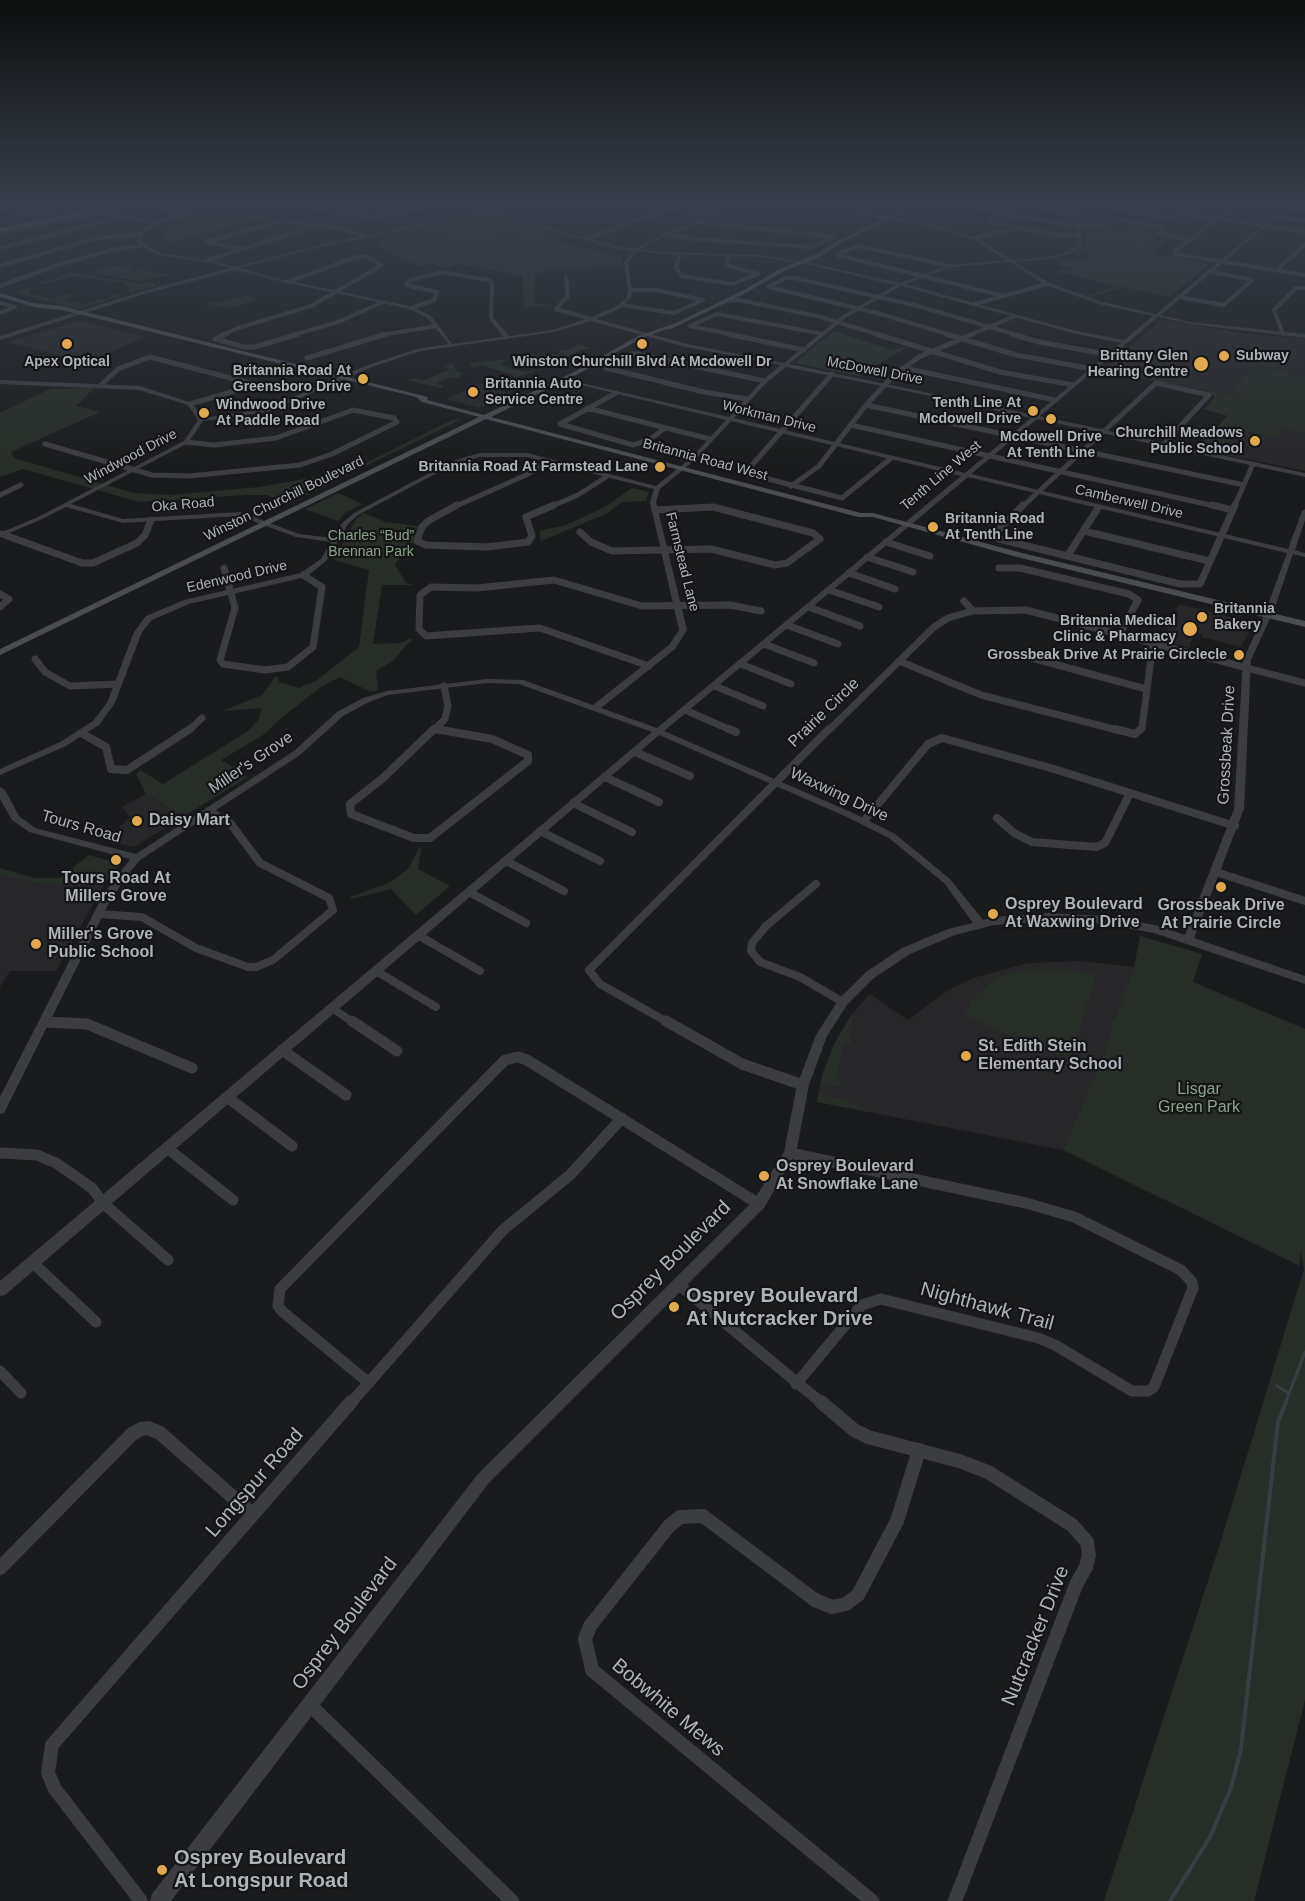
<!DOCTYPE html>
<html>
<head>
<meta charset="utf-8">
<style>
	body { margin:0 }
	canvas { display:block; background:#1a1b1c }
</style>
</head>
<body>
<canvas width="1305" height="1901"></canvas>
<script>
const context = document.querySelector('canvas').getContext('2d');
context.lineJoin = 'round';
function paint(path, color) { context.fillStyle = color; context.fill(path, 'evenodd'); }
const shape = rows => new Path2D(rows.map(r => 'M' + r).join(''));
function strokePath(path, color, width, dash) { context.strokeStyle = color; context.lineWidth = width; context.lineCap = dash ? 'butt' : 'round'; context.setLineDash(dash || []); context.stroke(path); }
function label(font, color, halo, rows, align = 'center') {
  context.font = font + ' Arial,sans-serif'; context.lineWidth = 4.5; context.setLineDash([]); context.textBaseline = 'middle'; context.strokeStyle = halo; context.fillStyle = color; for (const [text, x, y, turn = 0] of rows) {
    context.save(); context.translate(x, y); context.rotate((+turn || 0) * Math.PI / 180); context.textAlign = isNaN(turn) ? turn : align; if (halo) context.strokeText(text, 0, 0); context.fillText(text, 0, 0); context.restore();
  }
}
paint(shape([
	[928,206,973,214,948,227,905,218],
	[489,214,542,229,479,251,420,267,375,245,381,243,370,238],
	[1162,320,1241,333,1305,339,1305,409,1102,371],
	[80,321,145,337,87,362,8,342],
	[480,383,512,394,480,408,446,399],
	[1227,416,1305,432,1305,471,1197,449],
	[1179,604,1248,621,1253,625,1241,647,1202,637,1202,634,1194,635,1189,648,1162,640],
	[146,794,184,816,134,847,105,841,130,817,122,807],
	[0,875,42,884,105,883,56,971,10,971,0,987],
	[1081,961,1134,967,1105,1051,1063,1150,817,1102,822,1074,834,1044,852,1014,870,994,908,1020,947,991,973,978,1028,963]
]), '#272729');
paint(shape([
	[240,203,268,203,285,213,169,242,164,238,168,228,178,224,227,212,219,208],
	[489,214,506,219,485,218,463,225,477,227,474,229,509,239,527,233,523,229,534,227,555,233,543,237,586,249,623,256,621,267,557,269,535,274,535,302,550,306,524,307,522,276,458,264,445,269,432,263,420,267,375,245,381,243,370,238,381,239,396,250,450,242,450,239,420,228],
	[1132,223,1158,227,1151,232,1156,235,1152,238,1165,241,1154,251,1157,255,1210,263,1170,297,1123,287,1091,297,1087,296,1116,287,1070,274,1056,275,1058,271,1073,271,1069,268,1072,267,1059,266,1063,264,1052,262,1083,260,1091,253,1086,251,1079,256,1073,255,1087,244,1084,231,1103,232,1102,228,1107,227,1122,229],
	[116,265,134,269,117,277,141,270,170,275,138,281,92,273],
	[70,272,139,284,151,282,156,286,132,292,129,292,130,286,123,286,126,283,75,276,30,287,28,293,52,299,67,294,73,296,64,300,81,304,109,298,115,294,125,295,80,309,14,293],
	[246,296,255,296,251,298,263,301,253,301,225,311,229,309,210,304,200,305,209,303,203,301,217,302],
	[834,331,893,350,909,346,858,376,794,363],
	[578,344,593,349,583,349,544,367,537,366,544,362,524,356,517,359,516,358,535,353,537,356,561,354,559,351,574,348],
	[508,359,500,365,525,372,536,370,510,380,516,376,481,365,473,368,470,363],
	[452,363,458,373,467,372,461,374,458,379,451,377,436,383,444,387,441,388,408,380,414,378,422,381,449,370,443,366],
	[1251,366,1305,377,1305,433,1272,426,1280,429,1278,436,1240,431,1238,436,1227,439,1233,445,1231,449,1219,446,1197,449,1228,416,1204,409,1215,397,1208,391,1234,395],
	[94,388,76,406,100,412,11,452,14,458,134,493,172,495,259,487,338,473,340,475,284,502,267,495,243,495,140,502,23,469,0,477,0,413,50,389],
	[464,418,288,504,286,503,452,420],
	[632,488,649,492,646,501,622,502,608,513,541,541,539,531,566,525,605,507],
	[338,493,363,504,345,513,338,521,305,509],
	[364,513,385,522,418,526,413,542,403,549,395,565,406,583,414,585,382,585,373,644,401,643,411,638,413,640,407,644,394,660,376,671,378,690,371,692,340,677,321,687,286,714,263,735,221,760,248,777,184,816,146,794,136,774,140,770,163,784,248,731,258,720,262,708,223,711,262,695,275,677,278,677,279,682,299,688,316,681,359,647,369,570,334,560,356,519],
	[419,848,421,848,418,869,450,886,416,915,391,889,352,899,350,897,389,883,408,869],
	[89,855,120,864,105,883,42,884,0,875,0,868,34,878,60,878],
	[1140,936,1202,954,1193,982,1305,1029,1305,1700,1254,1901,1104,1901,1218,1550,1304,1269,1300,1249,1300,1266,1063,1150,1105,1051,1113,1027,1110,1023,1115,1020,1134,967],
	[1025,969,1058,969,1096,975,1072,1054,1059,1055,965,1016,972,1000,985,987,1002,976],
	[852,1014,851,1044,844,1042,836,1080,843,1082,842,1085,834,1087,820,1084,834,1044],
	[818,1094,846,1100,852,1104,863,1106,869,1112,817,1102]
]), '#272e27');
strokePath(shape([
	[1139,251,1144,236,1141,226]
]), '#363e44', 1.5);
strokePath(shape([
	[1277,1386,1287,1392],
	[1285,1404,1305,1352]
]), '#363e44', 3);
strokePath(shape([
	[1170,1901,1210,1837,1231,1788,1241,1749,1278,1422,1286,1402]
]), '#363e44', 4);
strokePath(shape([
	[303,203,296,206,374,217,449,203],
	[946,203,1064,224,1102,227,1119,220,1163,227],
	[1013,203,1076,214],
	[1081,203,1175,219],
	[1140,203,1153,205,1151,203],
	[1239,203,1174,252,1175,254,1305,275],
	[152,205,184,215],
	[840,206,850,203],
	[1287,208,1305,210],
	[0,210,39,214,71,208,72,203],
	[1001,213,987,222,1051,234,1080,236],
	[1183,213,1305,232],
	[345,214,380,203],
	[1181,215,1195,205,1193,203],
	[1276,217,1305,221],
	[1165,226,1157,233,1191,240],
	[0,233,99,213,156,223],
	[666,234,693,239,812,247,835,237,697,222],
	[974,238,1013,229],
	[586,239,667,209,713,215],
	[0,248,118,218],
	[238,248,206,242,282,221,341,228,365,236],
	[680,254,676,268,682,276,732,284,758,274,729,266,726,264,729,255],
	[205,261,317,225],
	[0,266,93,239,139,234],
	[951,266,857,246,837,255,1000,295],
	[1276,271,1305,244],
	[566,277,568,296,556,309,591,319],
	[0,286,58,265,111,250,144,245],
	[1179,297,1224,305,1252,280,1209,271],
	[726,301,739,300,817,316,880,335],
	[0,303,15,307,0,313],
	[975,304,1047,284],
	[622,305,674,313,703,300,656,290,630,290],
	[411,308,434,300,437,292,406,285,407,281,441,272,489,280,492,284,491,318,505,335],
	[1283,334,1274,310,1296,288,1305,288],
	[222,335,238,328,311,306,382,265,367,257,356,257,288,282],
	[293,335,338,322,383,302],
	[381,335,437,326],
	[735,335,690,326,717,314,823,334],
	[951,335,877,313,768,287,786,278,795,278,918,306,1017,335],
	[970,335,1015,316]
]), '#3c3d41', 4);
strokePath(shape([
	[226,334,215,339,244,347,255,347,298,334],
	[504,334,506,337],
	[728,334,804,350],
	[876,334,1000,372,1073,385],
	[946,334,1016,355,1093,369],
	[1012,334,1039,342,1111,355],
	[307,358,386,334],
	[904,368,1055,400],
	[832,374,745,473,842,498,890,459],
	[100,386,118,369,150,357,250,383,245,388,190,404],
	[616,393,560,424,633,445,649,440,665,428],
	[747,399,704,392,606,368,631,354,637,354,765,381],
	[866,405,1244,485],
	[587,408,710,439],
	[851,425,1219,507],
	[45,444,152,475,189,476,300,465,332,454,397,422,394,418,353,410,276,438,214,445,186,442],
	[791,486,819,466,866,405,895,374,919,357,973,334],
	[0,495,21,485],
	[454,507,526,475,549,461],
	[550,507,578,495,606,477],
	[1022,507,1156,383,1209,395,1162,446],
	[1234,507,1253,464]
]), '#3c3d41', 5);
strokePath(shape([
	[457,505,428,521,422,527,417,541,426,545,486,547,528,542,532,536,526,517,554,505],
	[1023,505,994,535,999,539,1180,584,1200,584,1235,505],
	[1212,505,1233,510],
	[1084,531,1209,561],
	[580,532,591,542,612,551,711,549,775,565,787,563,820,539,813,533,713,507,655,510],
	[2,534,82,563,93,563,137,543,145,535,151,520],
	[886,542,930,556],
	[1068,555,1098,508],
	[867,557,913,572],
	[224,568,235,608,220,660,223,664,265,670,288,667,313,647,322,587,303,575],
	[999,568,1020,568,1129,594,1138,600,1120,634],
	[849,573,895,589],
	[829,590,879,607],
	[0,594,9,599,0,607],
	[964,601,973,611],
	[809,607,860,626],
	[787,625,838,644],
	[764,644,814,663],
	[1017,654,1146,689],
	[35,659,45,672,70,686,118,684],
	[899,661,981,695,1121,731],
	[741,664,791,684],
	[649,666,540,628,426,636,419,629,420,595,431,587,477,588,554,580,642,606,730,605,761,611],
	[715,686,763,706],
	[685,710,733,731],
	[436,729,444,731],
	[188,731,202,718],
	[433,731,445,719,448,706,444,686],
	[828,731,934,627,948,618,973,611,1026,610,1305,683],
	[1139,731,1142,728,1153,643]
]), '#3c3d41', 7);
strokePath(shape([
	[434,729,383,778,350,804,351,814,414,838,430,838,528,761,528,755,492,739,436,729],
	[729,729,736,732],
	[1115,729,1135,734,1141,729],
	[83,734,106,747,111,769,127,770,190,729],
	[635,752,690,776],
	[605,777,659,802],
	[573,803,632,832],
	[997,818,1014,833,1032,842,1096,847,1105,843,1130,793],
	[864,821,928,744,942,738,1054,769,1235,826],
	[540,831,600,861],
	[506,861,564,891],
	[1216,872,1305,901],
	[816,884,766,926,752,943,751,951,760,962,800,977,843,1002],
	[469,892,526,923],
	[98,914,142,917,196,948,248,967,256,967,273,960,333,910,329,898,260,863,231,824,209,811],
	[418,935,480,971],
	[376,971,436,1007],
	[332,1008,354,1023],
	[45,1022,58,1023],
	[669,1023,600,984,589,970,829,729]
]), '#3c3d41', 8);
strokePath(shape([
	[352,1021,397,1051],
	[666,1021,742,1064,803,1085],
	[45,1022,87,1024,192,1068],
	[282,1050,346,1095],
	[227,1097,292,1146],
	[167,1148,233,1200],
	[0,1153,37,1155,56,1163,92,1188,103,1203,168,1260],
	[790,1153,1026,1203,1074,1217,1181,1270,1192,1282,1193,1288,1154,1387,1148,1391,1132,1391,1055,1345,1038,1338,881,1299,862,1305,796,1384],
	[32,1262,96,1322],
	[678,1284,823,1404],
	[0,1371,21,1393],
	[369,1383,283,1312,278,1306,280,1289,505,1060,518,1057,527,1060,759,1204],
	[350,1404,503,1230,570,1175,622,1118]
]), '#3c3d41', 11);
strokePath(shape([
	[821,1402,854,1430,868,1437,959,1461,988,1472,1072,1525,1087,1542,1089,1555,1086,1567,1076,1585,955,1901],
	[0,1568,132,1434,141,1429,148,1428,160,1433,252,1514],
	[310,1705,512,1901],
	[141,1901,55,1789,48,1773,52,1745,351,1402],
	[872,1901,592,1670,585,1639,590,1626,669,1526,680,1517,703,1516,815,1600,832,1607,846,1604,858,1595,897,1521,919,1450]
]), '#3c3d41', 14);
paint(shape([
	[227,203,235,203,161,222,144,232,141,240,152,249,161,253,212,261,235,267,320,245,483,211,455,203,463,203,488,210,522,203,532,203,493,212,615,246,636,248,650,240,738,203,744,203,652,242,641,249,662,252,761,255,810,263,900,283,951,265,1006,260,973,239,929,226,790,203,803,203,870,213,930,224,975,237,1012,260,1049,257,1069,251,1078,245,1079,241,1072,217,1091,203,1096,203,1076,217,1083,241,1081,247,1073,253,1049,259,1015,262,1049,283,1102,302,1156,314,1289,203,1294,203,1161,315,1190,322,1305,334,1305,338,1190,324,1158,317,1040,416,1305,473,1305,477,1037,419,971,474,1288,549,1302,511,1305,509,1305,520,1295,550,1305,553,1305,557,1293,554,1274,610,1251,660,1244,809,1194,938,1305,976,1305,984,1154,933,1104,924,1050,921,994,925,955,935,910,954,874,978,847,1005,827,1036,809,1085,796,1153,764,1208,488,1484,171,1901,150,1901,152,1894,478,1474,754,1200,784,1152,797,1085,816,1035,839,999,866,972,902,948,948,929,973,923,944,883,889,838,847,817,659,735,5,1295,0,1296,0,1281,652,732,519,684,487,683,388,695,369,702,343,716,300,755,140,860,133,868,111,899,4,1113,0,1114,0,1097,102,897,130,859,29,832,12,820,0,799,0,787,5,790,19,816,35,828,136,854,294,751,337,712,363,698,387,691,487,679,523,680,593,705,669,645,679,630,650,502,654,489,527,457,480,457,456,463,358,515,348,524,326,561,306,577,189,604,152,620,142,632,115,703,99,725,66,746,0,775,0,769,60,742,93,721,107,703,134,632,146,616,184,600,301,573,321,559,331,542,296,537,239,516,123,523,66,507,42,519,0,537,0,533,38,517,184,441,198,420,188,405,139,390,0,384,0,380,140,386,192,403,203,418,265,409,368,365,417,349,449,344,427,318,410,309,270,279,235,270,148,293,0,340,0,336,144,291,230,268,212,263,158,255,148,251,137,240,141,230,159,220,227,203],
	[488,213,614,248,633,251,624,262,628,290,627,298,615,307,589,318,553,330,452,344,431,316,413,307,271,277,240,268,320,247,488,213],
	[637,251,662,254,761,257,810,265,896,285,843,315,784,363,687,344,596,319,619,309,631,298,632,290,628,262,637,251],
	[1010,262,1045,285,1099,304,1153,316,1124,340,1076,331,905,284,952,267,1010,262],
	[901,286,1073,333,1121,343,1035,415,789,364,847,317,901,286],
	[591,321,686,347,781,365,763,380,729,417,568,380,568,382,726,420,692,457,656,486,527,453,480,453,452,461,354,513,343,522,333,538,299,534,240,512,123,519,71,504,188,443,203,421,268,412,372,367,420,351,554,332,591,321],
	[786,367,907,391,1031,418,965,473,734,418,767,382,786,367],
	[731,421,961,476,657,728,601,708,675,649,687,630,656,502,660,489,696,459,731,421],
	[968,477,1287,553,1266,610,1243,660,1234,809,1185,935,1155,925,1104,916,1050,913,994,917,983,920,950,879,895,834,853,813,664,731,968,477]
]), '#3c3d41');
paint(shape([
	[916,203,922,203,841,243,816,259,784,271,746,293,671,329,667,329,642,338,580,373,491,417,861,513,873,513,1022,553,1305,621,1305,627,1017,557,873,517,858,517,486,419,0,655,0,649,479,417,422,402,416,397,62,310,38,308,0,297,0,293,32,303,62,306,428,397,427,400,484,415,576,371,638,336,676,323,742,291,780,269,819,253,837,241,916,203]
]), '#4a4c51');
paint(shape([
	[129,203,141,203,0,232,0,228,129,203]
]), '#585a60');
const sky = context.createLinearGradient(0, 0, 0, 470);
sky.addColorStop(0, '#0e0f0f');
sky.addColorStop(0.43, '#383f4b');
sky.addColorStop(1, '#383f4b00');
context.fillStyle = sky;
context.fillRect(0, 0, 1305, 470);
for (const [x, y, r, color] of [
	[67,344,6,"#dfa94f"],
	[642,344,6,"#dfa94f"],
	[1224,356,6,"#dfa94f"],
	[1201,364,8,"#dfa94f"],
	[363,379,6,"#dfa94f"],
	[473,392,6,"#dfa94f"],
	[1033,411,6,"#dfa94f"],
	[204,413,6,"#dfa94f"],
	[1051,419,6,"#dfa94f"],
	[1255,441,6,"#dfa94f"],
	[660,467,6,"#dfa94f"],
	[933,527,6,"#dfa94f"],
	[1202,617,6,"#dfa94f"],
	[1190,629,8,"#dfa94f"],
	[1239,655,6,"#dfa94f"],
	[137,821,6,"#dfa94f"],
	[116,860,6,"#dfa94f"],
	[1221,887,6,"#dfa94f"],
	[993,914,6,"#dfa94f"],
	[36,944,6,"#dfa94f"],
	[966,1056,6,"#dfa94f"],
	[764,1176,6,"#dfa94f"],
	[674,1307,6,"#dfa94f"],
	[162,1870,6,"#dfa94f"]
]) { const dot = new Path2D(); dot.arc(x, y, r, 0, 2 * Math.PI); context.fillStyle = color; context.fill(dot); strokePath(dot, '#151517', 2); }
label('bold 14px', '#aeb3ba', '#151517', [
	["Brittany Glen",1188,356],
	["Hearing Centre",1188,372],
	["Subway",1236,356,"left"],
	["Apex Optical",67,362,"center"],
	["Winston Churchill Blvd At Mcdowell Dr",642,362,"center"],
	["Britannia Road At",351,371],
	["Greensboro Drive",351,387],
	["Britannia Auto",485,384,"left"],
	["Service Centre",485,400,"left"],
	["Tenth Line At",1021,403],
	["Mcdowell Drive",1021,419],
	["Windwood Drive",216,405,"left"],
	["At Paddle Road",216,421,"left"],
	["Churchill Meadows",1243,433],
	["Public School",1243,449],
	["Mcdowell Drive",1051,437,"center"],
	["At Tenth Line",1051,453,"center"],
	["Britannia Road At Farmstead Lane",648,467],
	["Britannia Road",945,519,"left"],
	["At Tenth Line",945,535,"left"],
	["Britannia",1214,609,"left"],
	["Bakery",1214,625,"left"],
	["Britannia Medical",1176,621],
	["Clinic & Pharmacy",1176,637],
	["Grossbeak Drive At Prairie Circlecle",1227,655]
], 'right');
label('14px', '#aeb3ba', '#151517', [
	["McDowell Drive",875,371,11],
	["Workman Drive",769,417,14],
	["Windwood Drive",131,457,-28],
	["Britannia Road West",705,460,15],
	["Tenth Line West",941,476,-40],
	["Winston Churchill Boulevard",284,499,-26],
	["Camberwell Drive",1129,502,13],
	["Oka Road",183,505,-5],
	["Farmstead Lane",682,562,76],
	["Edenwood Drive",237,577,-13]
]);
label('14px', '#88a388', '#151517', [
	["Charles “Bud”",371,536],
	["Brennan Park",371,552]
]);
label('16px', '#aeb3ba', '#151517', [
	["Prairie Circle",824,713,-44],
	["Grossbeak Drive",1227,745,-87],
	["Miller's Grove",251,763,-34],
	["Waxwing Drive",839,795,25],
	["Tours Road",81,827,16]
]);
label('bold 16px', '#aeb3ba', '#151517', [
	["Daisy Mart",149,821],
	["Tours Road At",116,879,"center"],
	["Millers Grove",116,897,"center"],
	["Osprey Boulevard",1005,905],
	["At Waxwing Drive",1005,923],
	["Grossbeak Drive",1221,906,"center"],
	["At Prairie Circle",1221,924,"center"],
	["Miller's Grove",48,935],
	["Public School",48,953],
	["St. Edith Stein",978,1047],
	["Elementary School",978,1065],
	["Osprey Boulevard",776,1167],
	["At Snowflake Lane",776,1185]
], 'left');
label('16px', '#88a388', '#151517', [
	["Lisgar",1199,1090],
	["Green Park",1199,1108]
]);
label('20px', '#aeb3ba', '#151517', [
	["Osprey Boulevard",671,1261,-45],
	["Nighthawk Trail",987,1307,15],
	["Longspur Road",255,1483,-49],
	["Osprey Boulevard",345,1624,-53],
	["Nutcracker Drive",1036,1636,-68],
	["Bobwhite Mews",668,1708,40]
]);
label('bold 20px', '#aeb3ba', '#151517', [
	["Osprey Boulevard",686,1296],
	["At Nutcracker Drive",686,1319],
	["Osprey Boulevard",174,1858],
	["At Longspur Road",174,1881]
], 'left');
</script>
</body>
</html>
